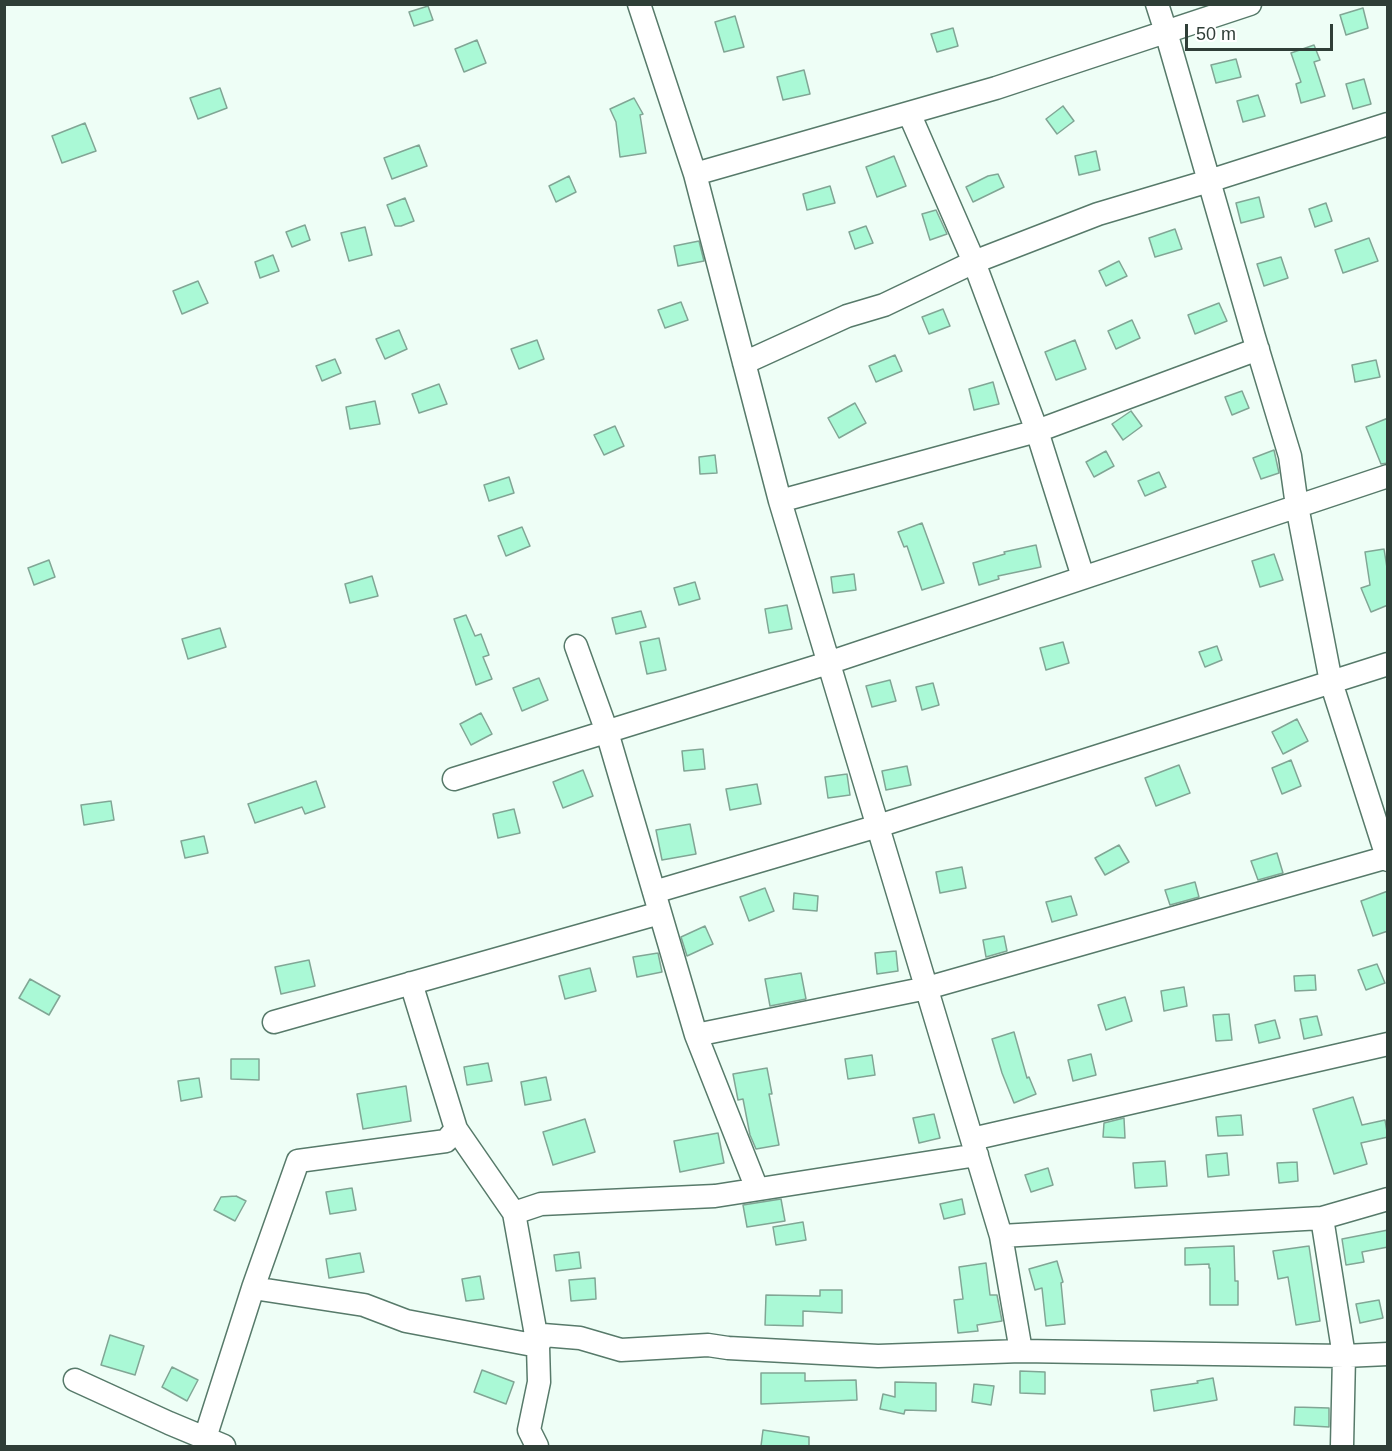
<!DOCTYPE html>
<html>
<head>
<meta charset="utf-8">
<style>
	body { margin:0 }
	#map { position:relative; width:1392px; height:1451px; overflow:hidden; background:#eefef6; font-family:Arial,sans-serif }
	canvas { display:block }
	.frame { position:absolute; inset:0; border:6px solid #2f3e37; pointer-events:none }
	.scale { position:absolute; left:1185px; top:24px; width:148px; height:27px; box-sizing:border-box; border:3px solid #2f3e37; border-top:0; padding-left:8px; font-size:18px; line-height:21px; white-space:nowrap; color:#2f3e37; -webkit-text-stroke:4px #fff; paint-order:stroke }
</style>
</head>
<body>
<div id="map">
<canvas width="1392" height="1451"></canvas>
<div class="frame"></div>
<div class="scale">50 m</div>
</div>
<script>
const context = document.querySelector('canvas').getContext('2d');
context.lineJoin = 'round';
function paint(path, color) { context.fillStyle = color; context.fill(path, 'evenodd'); }
const shape = rows => new Path2D(rows.map(r => 'M' + r).join(''));
function strokePath(path, color, width, dash) { context.strokeStyle = color; context.lineWidth = width; context.lineCap = dash ? 'butt' : 'round'; context.setLineDash(dash || []); context.stroke(path); }
const building = shape([
	[428,6,433,20,414,26,409,12,428,6],
	[1363,8,1368,28,1346,35,1340,15,1363,8],
	[735,16,744,47,724,52,715,22,735,16],
	[953,28,958,46,937,52,931,34,953,28],
	[477,40,486,63,464,72,455,49,477,40],
	[1314,45,1320,60,1314,62,1325,96,1301,103,1296,84,1301,82,1291,53,1314,45],
	[1236,59,1241,77,1216,83,1211,65,1236,59],
	[804,70,810,94,783,100,777,77,804,70],
	[1364,79,1371,104,1353,109,1346,84,1364,79],
	[220,88,227,108,198,119,190,98,220,88],
	[1258,95,1265,116,1243,122,1237,101,1258,95],
	[634,98,643,114,640,115,646,153,620,157,616,122,610,109,634,98],
	[1063,106,1074,121,1057,134,1046,119,1063,106],
	[85,123,96,151,62,163,52,136,85,123],
	[419,145,427,166,392,179,384,158,419,145],
	[1096,151,1100,170,1079,175,1075,156,1096,151],
	[894,156,906,186,877,197,866,167,894,156],
	[998,174,1004,187,973,202,966,187,988,176,998,174],
	[569,176,576,192,556,202,549,186,569,176],
	[830,186,835,203,807,210,803,194,830,186],
	[1259,197,1264,217,1241,223,1236,203,1259,197],
	[405,198,414,221,401,226,395,226,387,205,405,198],
	[1326,203,1332,221,1315,227,1309,209,1326,203],
	[936,210,947,234,930,240,922,214,936,210],
	[305,225,310,240,292,247,286,232,305,225],
	[866,226,873,243,855,249,849,232,866,226],
	[365,227,372,255,349,261,341,233,365,227],
	[1175,229,1182,249,1155,257,1149,238,1175,229],
	[1369,238,1378,261,1343,273,1335,250,1369,238],
	[699,241,704,261,678,266,674,246,699,241],
	[273,255,279,271,260,278,255,262,273,255],
	[1281,257,1288,278,1264,286,1257,264,1281,257],
	[1119,261,1127,276,1106,286,1099,271,1119,261],
	[198,281,208,303,182,314,173,291,198,281],
	[681,302,688,320,665,328,658,310,681,302],
	[1219,303,1227,321,1195,334,1188,315,1219,303],
	[943,309,950,326,929,334,922,317,943,309],
	[1132,320,1140,338,1116,349,1108,331,1132,320],
	[399,330,407,349,385,359,376,339,399,330],
	[537,340,544,359,519,369,511,349,537,340],
	[1075,340,1086,369,1056,380,1045,352,1075,340],
	[895,355,902,371,876,382,869,366,895,355],
	[335,359,341,373,322,381,316,366,335,359],
	[1376,360,1380,377,1355,382,1352,365,1376,360],
	[993,382,999,404,974,410,969,389,993,382],
	[439,384,447,404,419,413,412,394,439,384],
	[1242,391,1249,408,1232,415,1225,397,1242,391],
	[375,401,380,424,350,429,346,407,375,401],
	[855,403,866,423,839,438,828,418,855,403],
	[1131,411,1142,426,1123,440,1112,424,1131,411],
	[1388,418,1388,463,1381,464,1366,427,1388,418],
	[615,426,624,446,604,455,594,435,615,426],
	[1274,450,1279,473,1261,479,1253,458,1274,450],
	[1106,451,1114,466,1094,477,1086,462,1106,451],
	[715,455,717,473,700,474,699,457,715,455],
	[1159,472,1166,487,1145,496,1138,481,1159,472],
	[509,477,514,493,489,501,484,485,509,477],
	[922,523,944,583,922,590,907,546,904,547,898,532,922,523],
	[522,527,530,546,506,556,498,536,522,527],
	[1036,545,1041,567,998,576,999,579,979,585,973,563,1005,554,1004,552,1036,545],
	[1384,549,1388,574,1388,605,1371,612,1361,588,1370,585,1365,552,1384,549],
	[1274,554,1283,580,1260,587,1252,561,1274,554],
	[49,560,55,577,34,585,28,568,49,560],
	[854,574,856,590,833,593,831,577,854,574],
	[372,576,378,596,350,603,345,584,372,576],
	[695,582,700,599,679,605,674,588,695,582],
	[787,605,792,629,769,633,765,609,787,605],
	[641,611,646,627,616,634,612,618,641,611],
	[466,615,475,636,481,634,489,655,483,657,492,679,476,685,454,619,466,615],
	[220,628,226,647,188,659,182,639,220,628],
	[659,638,666,670,647,674,640,642,659,638],
	[1063,642,1069,663,1046,670,1040,648,1063,642],
	[1217,646,1222,660,1205,667,1199,652,1217,646],
	[539,678,548,700,522,711,513,688,539,678],
	[890,680,896,701,872,707,866,686,890,680],
	[933,683,939,705,922,710,916,687,933,683],
	[481,713,492,734,471,745,460,724,481,713],
	[1297,719,1308,741,1283,754,1272,732,1297,719],
	[703,749,705,769,684,771,682,751,703,749],
	[1291,760,1301,786,1282,794,1272,768,1291,760],
	[1179,765,1190,793,1156,806,1145,778,1179,765],
	[907,766,911,785,886,790,882,771,907,766],
	[583,770,593,796,563,808,553,782,583,770],
	[847,774,850,795,828,798,825,777,847,774],
	[316,781,325,807,305,814,302,807,255,823,248,804,316,781],
	[757,784,761,804,730,810,726,789,757,784],
	[111,801,114,820,84,825,81,805,111,801],
	[514,809,520,833,498,838,493,814,514,809],
	[690,824,696,854,662,860,656,830,690,824],
	[204,836,208,853,185,858,181,841,204,836],
	[1119,845,1129,862,1105,875,1095,858,1119,845],
	[1277,853,1283,873,1258,880,1251,861,1277,853],
	[962,867,966,888,940,893,936,872,962,867],
	[1195,882,1199,897,1170,905,1165,890,1195,882],
	[765,888,774,911,749,921,740,897,765,888],
	[1388,891,1388,931,1373,936,1361,901,1388,891],
	[794,893,818,896,817,911,793,909,794,893],
	[1071,896,1077,915,1052,922,1046,902,1071,896],
	[705,926,713,944,687,956,681,937,705,926],
	[1004,936,1007,951,986,957,983,940,1004,936],
	[896,951,898,971,877,974,875,953,896,951],
	[658,953,662,972,637,977,633,957,658,953],
	[309,960,315,986,281,994,275,967,309,960],
	[1377,964,1385,983,1366,990,1358,970,1377,964],
	[590,968,596,991,565,999,559,976,590,968],
	[801,973,806,999,770,1006,765,979,801,973],
	[1315,975,1316,990,1295,991,1294,976,1315,975],
	[30,979,60,996,49,1015,19,998,30,979],
	[1184,987,1187,1006,1164,1011,1161,991,1184,987],
	[1125,997,1132,1021,1106,1030,1098,1005,1125,997],
	[1229,1014,1232,1040,1216,1041,1213,1015,1229,1014],
	[1317,1016,1322,1035,1304,1039,1300,1019,1317,1016],
	[1275,1020,1280,1038,1259,1043,1255,1025,1275,1020],
	[1014,1032,1027,1078,1029,1077,1036,1094,1014,1103,1002,1073,992,1039,1014,1032],
	[1091,1054,1096,1075,1073,1081,1068,1060,1091,1054],
	[872,1055,875,1075,848,1079,845,1059,872,1055],
	[231,1059,259,1059,259,1080,231,1079,231,1059],
	[488,1063,492,1081,467,1085,464,1067,488,1063],
	[767,1068,772,1094,769,1094,779,1145,756,1149,750,1135,743,1099,738,1100,733,1074,767,1068],
	[546,1077,551,1100,525,1105,521,1082,546,1077],
	[199,1078,202,1097,181,1101,178,1081,199,1078],
	[406,1086,411,1121,363,1129,357,1094,406,1086],
	[1353,1097,1362,1125,1385,1120,1388,1137,1361,1143,1367,1164,1334,1174,1313,1109,1353,1097],
	[934,1114,940,1138,919,1143,913,1118,934,1114],
	[1241,1115,1243,1135,1218,1136,1216,1117,1241,1115],
	[1124,1118,1125,1138,1103,1137,1104,1123,1124,1118],
	[585,1119,595,1152,553,1165,543,1132,585,1119],
	[718,1133,724,1163,680,1172,674,1141,718,1133],
	[1227,1153,1229,1175,1208,1177,1206,1155,1227,1153],
	[1165,1161,1167,1186,1135,1188,1133,1163,1165,1161],
	[1297,1162,1298,1181,1279,1183,1277,1163,1297,1162],
	[1048,1168,1053,1185,1031,1192,1025,1175,1048,1168],
	[352,1188,356,1210,330,1214,326,1192,352,1188],
	[236,1196,246,1201,235,1221,214,1210,221,1197,236,1196],
	[781,1199,785,1221,747,1227,743,1205,781,1199],
	[962,1199,965,1214,944,1219,940,1204,962,1199],
	[803,1222,806,1240,776,1245,773,1227,803,1222],
	[1388,1230,1388,1247,1362,1252,1364,1262,1346,1265,1342,1239,1388,1230],
	[1234,1246,1235,1281,1238,1281,1238,1305,1210,1305,1210,1268,1209,1268,1209,1264,1185,1265,1185,1248,1234,1246],
	[1309,1246,1320,1321,1296,1325,1288,1277,1278,1279,1273,1251,1309,1246],
	[579,1252,581,1268,556,1271,554,1255,579,1252],
	[360,1253,364,1272,329,1278,326,1259,360,1253],
	[1057,1261,1063,1282,1061,1283,1065,1324,1046,1326,1042,1288,1035,1290,1029,1269,1057,1261],
	[986,1263,990,1295,997,1295,1002,1321,977,1325,978,1331,958,1333,954,1300,963,1299,959,1267,986,1263],
	[480,1276,484,1299,466,1301,462,1279,480,1276],
	[595,1278,596,1299,571,1301,569,1280,595,1278],
	[820,1290,842,1290,842,1313,803,1311,803,1326,765,1325,766,1295,820,1296,820,1290],
	[1379,1300,1383,1318,1360,1323,1356,1304,1379,1300],
	[110,1335,144,1346,135,1375,101,1365,110,1335],
	[172,1367,198,1380,187,1401,162,1387,172,1367],
	[482,1370,514,1382,506,1404,474,1392,482,1370],
	[1020,1371,1045,1372,1045,1394,1020,1393,1020,1371],
	[761,1373,805,1373,805,1381,856,1380,857,1400,761,1404,761,1373],
	[1213,1378,1217,1400,1154,1411,1151,1390,1198,1383,1197,1381,1213,1378],
	[895,1382,936,1383,936,1411,905,1410,904,1414,880,1409,883,1394,895,1397,895,1382],
	[974,1384,994,1386,991,1405,972,1402,974,1384],
	[1295,1407,1329,1408,1329,1427,1294,1425,1295,1407],
	[763,1430,809,1437,809,1446,761,1446,763,1430]
]);
paint(building, '#aaf9d6');
strokePath(building, '#81a695', 1.5);
const minor = shape([
	[639,4,695,174,780,501,1001,1236,1322,1218,1388,1199],
	[1157,4,1166,32,1254,337,1290,456,1297,506,1331,682,1388,860],
	[909,113,974,262,1037,431,1083,577],
	[695,174,996,88,1250,4],
	[744,363,847,316,884,305,974,262,1098,214,1209,181,1388,124],
	[780,501,1037,431,1258,349],
	[576,646,607,732,696,1035,927,988,1388,857],
	[454,779,828,663,1388,476],
	[654,892,878,826,1388,664],
	[274,1022,660,913],
	[696,1035,757,1189],
	[972,1139,1388,1044],
	[514,1213,541,1204,715,1196,977,1155],
	[1322,1218,1344,1356,1342,1446],
	[1001,1236,1021,1351],
	[253,1288,364,1305,406,1321,538,1346,514,1213,456,1129,411,983],
	[75,1380,169,1423,224,1446],
	[205,1438,253,1288,298,1161,446,1141,456,1129],
	[537,1446,529,1430,539,1382,538,1346,543,1335,580,1338,621,1350,708,1345,728,1348,878,1356,1021,1351,1344,1356,1388,1354]
]);
strokePath(minor, '#577a6a', 25);
strokePath(minor, '#fff', 22);
</script>
</body>
</html>
